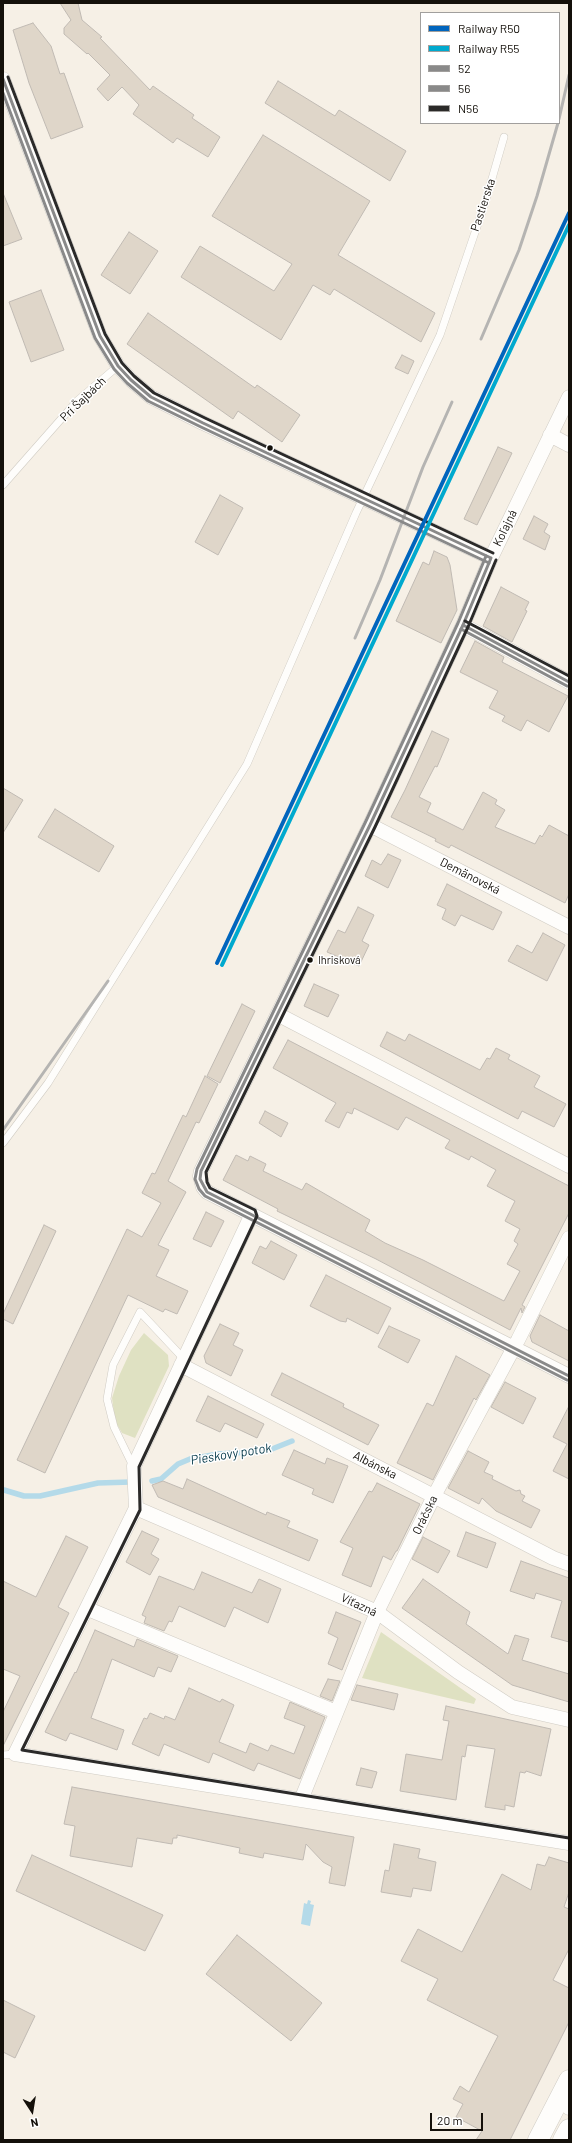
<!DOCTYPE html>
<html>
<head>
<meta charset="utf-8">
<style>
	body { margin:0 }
	#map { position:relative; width:572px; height:2143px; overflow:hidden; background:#f6f0e6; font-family:Barlow,sans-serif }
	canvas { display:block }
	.frame { position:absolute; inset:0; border:4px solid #14100a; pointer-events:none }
	.legend { position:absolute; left:420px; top:12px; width:140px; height:112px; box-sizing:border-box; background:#fff; border:1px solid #a19f9d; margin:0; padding:5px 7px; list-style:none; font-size:12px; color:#14100a }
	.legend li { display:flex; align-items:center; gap:8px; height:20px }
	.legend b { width:20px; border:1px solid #a19f9d }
	.north { position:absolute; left:12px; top:2091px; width:40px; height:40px; -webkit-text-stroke:3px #fff; paint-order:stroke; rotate:168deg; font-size:11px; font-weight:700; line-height:16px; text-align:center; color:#14100a }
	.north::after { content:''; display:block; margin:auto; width:14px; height:18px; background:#14100a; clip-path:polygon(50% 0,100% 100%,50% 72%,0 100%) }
	.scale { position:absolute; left:430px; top:2113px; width:53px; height:18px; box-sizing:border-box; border:2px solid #14100a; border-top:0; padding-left:5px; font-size:12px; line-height:14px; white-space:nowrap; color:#14100a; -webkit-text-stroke:3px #fff; paint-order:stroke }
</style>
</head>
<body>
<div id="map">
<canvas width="572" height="2143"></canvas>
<div class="frame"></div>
<ul class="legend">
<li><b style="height:5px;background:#0065bd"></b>Railway R50</li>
<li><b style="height:5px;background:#00a9ce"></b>Railway R55</li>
<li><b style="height:5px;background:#898989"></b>52</li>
<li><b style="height:5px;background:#898989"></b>56</li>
<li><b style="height:5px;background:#2b2a29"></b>N56</li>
</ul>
<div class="north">N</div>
<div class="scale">20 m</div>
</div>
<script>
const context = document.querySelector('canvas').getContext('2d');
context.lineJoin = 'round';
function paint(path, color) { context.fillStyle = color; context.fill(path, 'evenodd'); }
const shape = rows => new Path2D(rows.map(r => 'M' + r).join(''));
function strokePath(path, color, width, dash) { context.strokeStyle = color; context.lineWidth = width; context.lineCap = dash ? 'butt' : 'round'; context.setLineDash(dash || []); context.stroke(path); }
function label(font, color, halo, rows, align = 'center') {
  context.font = font + ' Barlow,sans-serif'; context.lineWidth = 3; context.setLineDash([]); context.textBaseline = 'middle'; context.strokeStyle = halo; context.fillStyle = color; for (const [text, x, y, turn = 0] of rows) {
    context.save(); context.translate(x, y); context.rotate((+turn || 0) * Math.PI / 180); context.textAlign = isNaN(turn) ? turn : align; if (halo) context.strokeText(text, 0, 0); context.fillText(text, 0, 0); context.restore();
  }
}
paint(shape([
	[144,1333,168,1355,169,1366,135,1438,122,1433,115,1421,112,1398,119,1376,131,1350],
	[381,1632,476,1699,474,1704,362,1678]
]), '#dfe1c2');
paint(shape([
	[308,1900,311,1901,310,1904,314,1905,310,1926,301,1924,304,1903,307,1904]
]), '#b4dae9');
strokePath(shape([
	[152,1481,161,1479,178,1464,190,1459,218,1454,267,1451,292,1441],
	[4,1490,24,1496,40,1496,98,1483,131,1482]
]), '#b4dae9', 5.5);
const building = shape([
	[60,3,78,3,82,20,102,37,100,38,150,90,153,86,194,115,192,118,220,137,208,157,177,138,173,143,133,114,139,105,122,87,108,101,97,89,110,75,88,53,87,54,64,34,64,28,71,20,60,3],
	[33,23,51,46,60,74,64,73,83,127,51,139,29,83,13,30,33,23],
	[278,81,335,116,339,110,406,151,390,181,265,103,278,81],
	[263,135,370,201,338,255,435,313,421,342,334,289,330,295,313,285,281,340,181,277,200,246,274,291,292,264,212,216,263,135],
	[3,193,22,239,3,246,3,193],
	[129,232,158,251,130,294,101,275,129,232],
	[41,290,64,350,31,362,9,302,41,290],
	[148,313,255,388,257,385,300,415,282,442,238,411,233,419,127,344,148,313],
	[402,355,414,361,408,374,395,368,402,355],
	[498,447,512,453,477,525,464,519,498,447],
	[220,495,243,508,218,555,195,542,220,495],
	[534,516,548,524,544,532,550,536,545,550,523,539,534,516],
	[434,551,447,557,450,565,457,610,441,643,396,621,423,562,429,565,434,551],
	[501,587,529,602,525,610,527,611,512,642,483,626,501,587],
	[475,641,504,657,502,662,568,696,549,732,527,720,521,731,502,721,505,716,489,708,498,691,460,672,475,641],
	[432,731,449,739,437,767,435,766,419,797,431,803,427,812,463,830,483,792,497,800,495,804,505,810,495,827,535,844,540,835,542,837,549,825,569,836,569,894,565,903,451,845,449,848,435,841,436,839,391,817,405,790,432,731],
	[3,788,23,800,3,833,3,788],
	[55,809,114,846,99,872,38,837,55,809],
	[388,854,401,860,388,888,365,876,372,860,381,865,388,854],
	[447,884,502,912,493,930,461,915,455,926,442,919,446,909,437,905,447,884],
	[358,907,374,915,362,941,369,945,359,966,327,952,338,930,345,933,358,907],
	[543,933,565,945,547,981,508,961,517,945,532,953,543,933],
	[314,984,339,995,328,1017,304,1006,314,984],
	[242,1004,255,1011,220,1083,207,1076,242,1004],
	[387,1032,405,1041,409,1034,480,1070,487,1058,490,1059,496,1048,510,1055,508,1059,540,1076,534,1087,566,1104,554,1127,522,1111,518,1119,380,1046,387,1032],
	[288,1040,569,1186,569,1213,522,1305,525,1307,522,1313,521,1308,510,1330,376,1259,277,1211,278,1209,223,1180,236,1155,248,1161,250,1156,266,1164,263,1171,302,1190,306,1183,370,1220,365,1231,385,1243,423,1260,504,1301,520,1271,507,1264,518,1244,514,1241,520,1229,505,1221,515,1201,487,1186,496,1170,471,1156,469,1160,445,1148,450,1140,406,1117,398,1130,354,1108,352,1114,347,1112,339,1128,325,1121,336,1103,273,1068,288,1040],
	[205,1076,218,1084,199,1123,196,1122,168,1181,186,1192,158,1245,169,1250,156,1276,188,1291,177,1314,165,1309,163,1312,128,1295,45,1473,17,1460,127,1229,142,1237,161,1203,142,1193,152,1173,155,1174,183,1115,186,1117,205,1076],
	[265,1111,288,1123,281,1137,259,1123,265,1111],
	[206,1212,224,1221,211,1247,193,1239,206,1212],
	[44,1225,56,1231,13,1324,3,1319,3,1314,44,1225],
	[271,1241,297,1255,284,1280,252,1263,260,1246,266,1249,271,1241],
	[326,1275,391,1308,378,1334,347,1318,346,1322,340,1321,310,1306,326,1275],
	[540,1315,569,1331,569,1361,532,1342,530,1336,540,1315],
	[220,1324,239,1333,233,1345,243,1350,231,1376,206,1363,204,1356,220,1324],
	[389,1326,420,1340,408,1363,378,1347,389,1326],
	[456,1356,490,1375,476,1400,474,1398,433,1480,397,1463,427,1403,433,1406,456,1356],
	[282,1373,344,1404,343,1407,379,1425,368,1445,271,1395,282,1373],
	[505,1382,536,1398,523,1424,491,1407,505,1382],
	[208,1396,264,1424,257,1438,225,1423,220,1432,196,1421,208,1396],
	[569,1406,569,1479,553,1471,567,1444,553,1437,569,1406],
	[294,1450,325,1464,327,1458,348,1466,333,1503,312,1494,314,1489,282,1475,294,1450],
	[468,1451,489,1462,484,1472,493,1476,492,1479,516,1491,520,1490,521,1494,525,1496,522,1501,540,1510,531,1528,496,1511,482,1498,479,1504,448,1488,468,1451],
	[187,1479,266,1515,267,1512,290,1521,287,1527,318,1540,309,1561,158,1497,152,1485,163,1481,183,1489,187,1479],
	[377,1483,420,1504,397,1551,396,1551,391,1560,383,1556,371,1587,342,1575,353,1548,340,1542,369,1491,372,1492,377,1483],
	[142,1531,159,1539,151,1554,159,1559,150,1575,126,1562,142,1531],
	[466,1532,496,1543,487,1568,457,1556,466,1532],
	[66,1536,88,1547,58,1607,69,1613,3,1746,3,1712,20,1676,3,1669,3,1581,36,1597,66,1536],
	[423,1537,450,1551,438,1573,412,1559,423,1537],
	[521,1561,569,1578,569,1642,551,1637,562,1601,536,1593,534,1599,510,1591,521,1561],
	[202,1572,252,1593,259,1579,281,1589,268,1623,234,1607,225,1627,179,1606,172,1622,169,1621,164,1631,144,1623,146,1617,142,1615,159,1576,194,1590,202,1572],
	[423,1579,470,1612,466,1624,508,1654,515,1635,529,1639,522,1660,569,1674,569,1702,512,1685,402,1608,423,1579],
	[336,1612,361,1622,342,1670,328,1664,338,1638,328,1633,336,1612],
	[95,1630,134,1647,137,1639,178,1656,171,1672,158,1667,154,1677,112,1659,91,1718,124,1730,117,1750,70,1733,66,1741,45,1732,75,1672,76,1673,95,1630],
	[328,1679,340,1681,332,1701,320,1696,328,1679],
	[357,1685,398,1694,394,1710,351,1700,357,1685],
	[189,1688,220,1702,222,1699,234,1705,219,1742,246,1753,250,1743,268,1751,271,1745,294,1754,305,1726,284,1718,290,1702,325,1717,300,1779,258,1763,254,1771,213,1753,209,1763,164,1744,159,1756,132,1744,144,1718,147,1719,150,1713,164,1719,165,1716,175,1720,189,1688],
	[446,1706,551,1729,541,1776,526,1771,525,1773,520,1772,514,1807,505,1805,505,1810,485,1807,495,1749,467,1745,465,1757,462,1756,456,1800,400,1791,406,1754,442,1760,449,1721,443,1720,446,1706],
	[361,1768,377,1772,372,1788,356,1785,361,1768],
	[72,1787,354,1837,345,1886,329,1883,332,1867,323,1862,306,1844,303,1860,264,1853,263,1858,239,1853,240,1848,177,1835,177,1838,173,1838,172,1844,137,1838,132,1867,70,1856,75,1826,64,1824,72,1787],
	[394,1844,420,1849,418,1858,436,1862,431,1891,413,1888,411,1897,381,1892,385,1870,389,1871,394,1844],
	[32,1855,163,1915,145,1951,16,1891,32,1855],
	[549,1857,569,1863,569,1892,564,1907,569,1909,569,1949,553,1980,569,1988,569,2022,510,2140,476,2140,482,2131,456,2117,463,2104,453,2099,460,2086,469,2092,498,2036,427,2000,438,1979,401,1961,418,1929,462,1952,502,1874,531,1890,537,1864,545,1866,549,1857],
	[237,1935,322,2003,291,2041,206,1974,237,1935],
	[3,2000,35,2016,15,2058,3,2052,3,2000]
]);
paint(building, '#dfd6c9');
strokePath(building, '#c0bab3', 1);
const lane = shape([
	[3,485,77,401,118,366],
	[3,1143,48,1083,247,764,356,513,440,335,485,203,504,137],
	[133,1466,114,1427,107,1399,113,1365,140,1312,184,1359],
	[3,1755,15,1754]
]);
const street = shape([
	[3,79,100,336,118,366,131,380,151,397,203,423,491,558],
	[569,397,491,558,463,625,370,825,201,1171,200,1176,203,1187,207,1192,569,1376],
	[550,435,569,445],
	[463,625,569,682],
	[370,825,569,927],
	[279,1015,569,1166],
	[252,1214,134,1466,136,1508,15,1754,569,1843],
	[181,1365,553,1558,569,1564],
	[136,1508,377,1612,458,1672,512,1707,569,1720],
	[88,1609,336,1712],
	[301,1800,377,1612,434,1496,518,1340,569,1238],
	[566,2087,566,2105,569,2108]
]);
const secondary = shape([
	[538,2140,569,2080],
	[563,2140,569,2129]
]);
strokePath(lane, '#d0ccc4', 8);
strokePath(street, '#d0ccc4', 15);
strokePath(secondary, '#d0ccc4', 21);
strokePath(lane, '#fefdfb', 7);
strokePath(street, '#fefdfb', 14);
strokePath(secondary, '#fefdfb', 20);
strokePath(shape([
	[559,119,569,75],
	[481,339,519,250,537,196,558,123],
	[355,638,380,580,423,467,452,402],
	[3,1130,108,981]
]), '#b5b4b2', 3);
strokePath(shape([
	[3,79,100,336,118,366,131,380,151,397,203,423,491,558],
	[491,558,463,625,370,825,201,1171,200,1179,207,1192,569,1376],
	[463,625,569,682]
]), '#898989', 3);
strokePath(shape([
	[3,93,95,338,114,369,127,383,148,401,201,427,489,563],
	[486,556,458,623,365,823,197,1169,195,1179,199,1189,205,1196,567,1380],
	[461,629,567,686]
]), '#898989', 3);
strokePath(shape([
	[8,77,105,334,122,363,134,376,154,393,205,418,493,553],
	[496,560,468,627,375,827,206,1172,207,1182,210,1188,255,1210,257,1216,139,1467,140,1510,22,1750,569,1838],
	[465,621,569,676]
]), '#2b2a29', 3);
strokePath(shape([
	[217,963,569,213]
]), '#0065bd', 4);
strokePath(shape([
	[222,965,569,225]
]), '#00a9ce', 4);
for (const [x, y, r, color] of [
	[270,448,3.5,"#14100a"],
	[310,960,3.5,"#14100a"]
]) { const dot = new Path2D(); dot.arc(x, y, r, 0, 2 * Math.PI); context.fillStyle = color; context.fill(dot); strokePath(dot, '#fff', 1.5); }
label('11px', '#14100a', '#fff', [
	["Ihrisková",318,960]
], 'left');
label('12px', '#14100a', '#fff', [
	["Pastierska",483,205,-72],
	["Pri Šajbách",83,399,-44],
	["Koľajná",505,528,-64],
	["Demänovská",470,876,27],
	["Albánska",375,1465,27],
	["Oráčska",425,1515,-64],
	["Víťazná",359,1605,25]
]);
label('italic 13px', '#013647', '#fff', [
	["Pieskový potok",231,1454,-9]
]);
</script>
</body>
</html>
